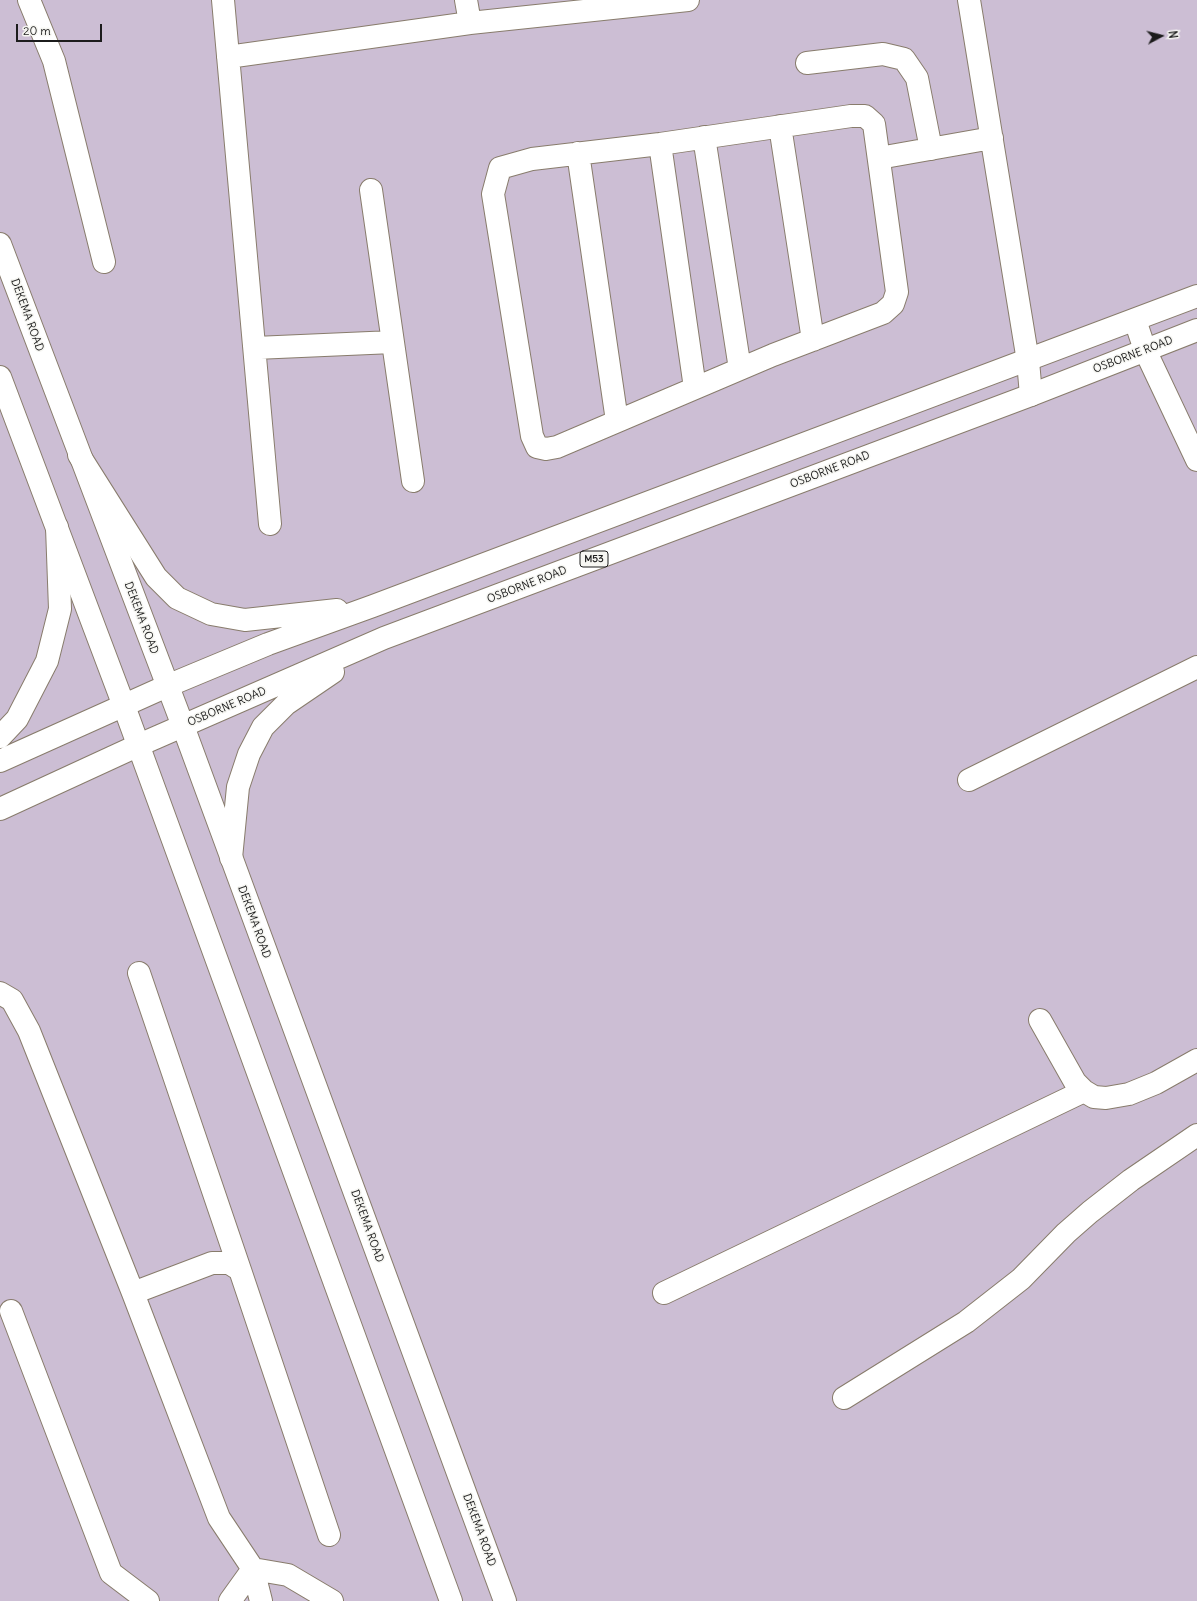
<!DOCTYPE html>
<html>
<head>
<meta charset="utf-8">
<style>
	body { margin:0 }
	#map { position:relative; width:1197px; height:1601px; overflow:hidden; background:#f3dbbb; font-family:Delius,sans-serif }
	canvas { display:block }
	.north { position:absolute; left:1141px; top:16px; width:40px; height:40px; -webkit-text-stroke:3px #f6f6f2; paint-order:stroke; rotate:83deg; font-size:11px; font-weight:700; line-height:16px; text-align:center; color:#1c1c1c }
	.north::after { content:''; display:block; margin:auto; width:14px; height:18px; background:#1c1c1c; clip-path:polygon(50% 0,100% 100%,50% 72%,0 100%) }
	.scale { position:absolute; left:16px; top:24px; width:86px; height:18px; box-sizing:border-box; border:2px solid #1c1c1c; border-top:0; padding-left:5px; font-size:12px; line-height:14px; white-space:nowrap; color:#1c1c1c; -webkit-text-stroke:3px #f6f6f2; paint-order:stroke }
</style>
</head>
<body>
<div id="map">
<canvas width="1197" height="1601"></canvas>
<div class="north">N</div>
<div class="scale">20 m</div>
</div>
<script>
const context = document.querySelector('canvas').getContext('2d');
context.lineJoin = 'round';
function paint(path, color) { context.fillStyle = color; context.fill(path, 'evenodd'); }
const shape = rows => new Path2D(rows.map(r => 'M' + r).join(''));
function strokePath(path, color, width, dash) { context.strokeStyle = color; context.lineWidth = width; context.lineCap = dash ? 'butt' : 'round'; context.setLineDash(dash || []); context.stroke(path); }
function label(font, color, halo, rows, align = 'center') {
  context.font = font + ' Delius,sans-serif'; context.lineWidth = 3; context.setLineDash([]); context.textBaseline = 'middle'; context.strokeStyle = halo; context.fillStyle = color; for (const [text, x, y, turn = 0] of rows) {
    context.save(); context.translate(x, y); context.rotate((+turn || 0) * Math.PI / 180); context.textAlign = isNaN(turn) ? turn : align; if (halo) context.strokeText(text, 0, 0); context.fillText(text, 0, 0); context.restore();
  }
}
paint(shape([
	[0,0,1197,0,1197,1601,0,1601]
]), '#ccbed4');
const minor = shape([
	[29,0,54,61,104,262],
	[223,0,270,524],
	[466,0,470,23],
	[969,0,1028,361,1031,395],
	[228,57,470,23,688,0],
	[807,63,883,54,904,59,917,78,931,149],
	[851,116,865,116,874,124,897,292,893,304,883,313,773,355,557,447,546,449,537,447,532,436,493,194,500,168,532,159,660,144,851,116],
	[780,126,813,340],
	[704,137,740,369],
	[660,144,695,388],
	[578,153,617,421],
	[879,158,992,138],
	[371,190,413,481],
	[0,244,183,726,505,1601],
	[1135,320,1145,350,1197,460],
	[255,348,393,342],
	[0,377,124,706,451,1601],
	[969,780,1197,667],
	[139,973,240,1270],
	[0,993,12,1000,29,1031,133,1293,219,1518,253,1569,261,1601],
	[1040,1020,1075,1082,1084,1091,1094,1097,1106,1098,1129,1094,1156,1083,1197,1060],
	[133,1293,212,1263,229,1263,240,1270,329,1535],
	[664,1293,1084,1091],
	[11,1311,111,1573,148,1601],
	[844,1398,966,1322,1021,1279,1066,1233,1090,1212,1131,1180,1197,1135],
	[253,1569,288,1575,332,1601],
	[230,1601,253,1569]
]);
const major = shape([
	[79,455,156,577,177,598,211,614,245,620,337,610],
	[0,737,17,719,47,661,60,609,57,527],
	[0,761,167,686,268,644,373,606,1197,296],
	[0,809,139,745,384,638,1031,395,1197,330],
	[231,858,238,787,249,754,263,727,286,704,333,672]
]);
strokePath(minor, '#887c6c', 24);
strokePath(major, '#887c6c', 24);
strokePath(minor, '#fff', 22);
strokePath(major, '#fff', 22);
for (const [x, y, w] of [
	[594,559,28]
]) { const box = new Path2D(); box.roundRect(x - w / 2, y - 8, w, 16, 3); context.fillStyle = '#f6f6f2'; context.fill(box); strokePath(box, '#1c1c1c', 1); }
label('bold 10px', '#1c1c1c', null, [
	["M53",594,559]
]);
label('11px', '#1c1c1c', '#f6f6f2', [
	["DEKEMA ROAD",27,315,70],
	["OSBORNE ROAD",1133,355,-21],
	["OSBORNE ROAD",830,470,-21],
	["OSBORNE ROAD",527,585,-21],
	["DEKEMA ROAD",141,618,69],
	["OSBORNE ROAD",227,707,-23],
	["DEKEMA ROAD",254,922,70],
	["DEKEMA ROAD",367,1226,70],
	["DEKEMA ROAD",479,1530,70]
]);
</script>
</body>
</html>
